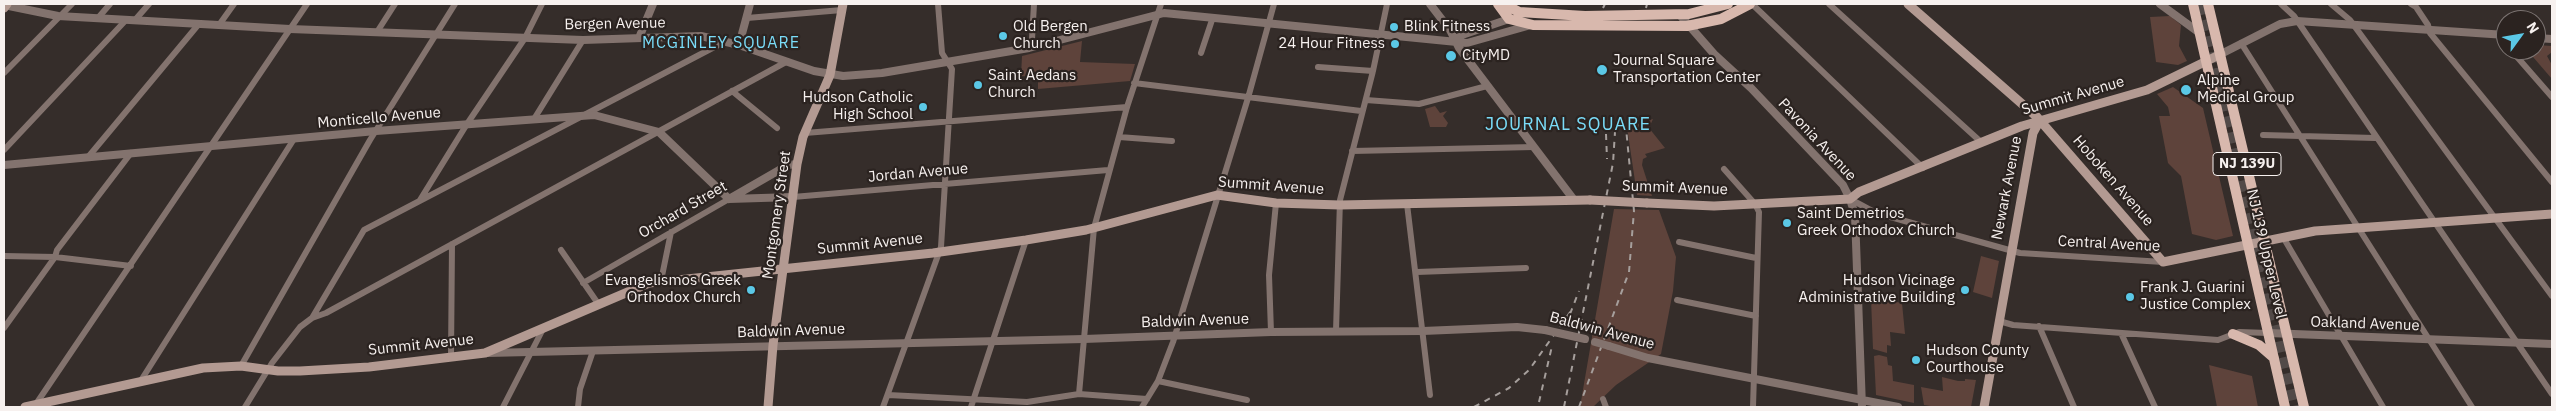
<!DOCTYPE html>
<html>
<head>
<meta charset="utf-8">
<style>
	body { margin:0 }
	#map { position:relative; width:2556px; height:411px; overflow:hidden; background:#352d2a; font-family:"IBM Plex Sans",sans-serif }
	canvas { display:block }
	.frame { position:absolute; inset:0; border:5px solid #f7f1ef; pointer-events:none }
	.north { position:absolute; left:2496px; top:10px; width:50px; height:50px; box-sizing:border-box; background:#2b2320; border:1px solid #7d7573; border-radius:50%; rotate:58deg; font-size:14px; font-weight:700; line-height:20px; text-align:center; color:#f7f1ef }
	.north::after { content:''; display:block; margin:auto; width:18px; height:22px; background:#5bc8e6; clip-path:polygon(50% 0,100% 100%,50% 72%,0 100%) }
</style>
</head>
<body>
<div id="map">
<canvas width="2556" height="411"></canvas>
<div class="frame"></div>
<div class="north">N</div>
</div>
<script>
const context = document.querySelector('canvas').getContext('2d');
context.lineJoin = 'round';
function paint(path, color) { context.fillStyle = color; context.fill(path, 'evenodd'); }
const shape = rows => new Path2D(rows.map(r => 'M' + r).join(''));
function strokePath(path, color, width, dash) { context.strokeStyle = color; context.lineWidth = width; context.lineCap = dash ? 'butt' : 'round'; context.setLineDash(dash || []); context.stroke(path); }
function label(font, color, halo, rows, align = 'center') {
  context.font = font + ' "IBM Plex Sans",sans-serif'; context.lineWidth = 4.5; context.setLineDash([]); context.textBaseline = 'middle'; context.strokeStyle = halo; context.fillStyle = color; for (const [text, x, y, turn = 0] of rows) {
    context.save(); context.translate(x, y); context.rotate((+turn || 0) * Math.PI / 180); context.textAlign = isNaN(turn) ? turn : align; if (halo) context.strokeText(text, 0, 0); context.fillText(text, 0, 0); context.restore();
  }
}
paint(shape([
	[2170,16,2181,25,2179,46,2187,61,2178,65,2156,62,2150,17],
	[1082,41,1080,62,1135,64,1130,81,1038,89,1038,77,1021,76,1022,56],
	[2536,45,2552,46,2552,52,2547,56,2552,65,2552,79,2527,50,2536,50],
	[2173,87,2203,108,2233,236,2216,240,2192,234,2181,176,2168,163,2159,116,2170,116,2168,107,2157,94],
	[1435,106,1440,113,1447,111,1443,116,1448,123,1446,127,1430,127,1425,109],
	[1653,119,1649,128,1665,148,1645,154,1647,157,1643,159,1642,165,1652,196,1637,195,1627,127],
	[1614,209,1659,210,1676,257,1673,291,1661,354,1616,385,1593,407,1580,407],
	[1981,256,1999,261,1992,298,1973,292],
	[1875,298,1902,303,1905,334,1890,332,1891,346,1887,345,1887,353,1873,349,1871,299],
	[1879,355,1887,357,1888,365,1892,366,1893,381,1914,385,1914,403,1876,395,1874,356],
	[2209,365,2252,376,2258,407,2217,407],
	[1942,377,1958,381,1965,381,1965,379,1976,380,1971,407,1937,407,1924,405,1921,387,1943,391]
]), '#5e433b');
strokePath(shape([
	[2200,4,2294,407]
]), '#524a48', 11, [11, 5.5]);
strokePath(shape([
	[1034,4,1032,39,1035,47],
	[1752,4,1923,168],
	[1829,4,1981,142],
	[2281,4,2294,16,2552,394],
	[2331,4,2350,20,2552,296],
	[2411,4,2416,7,2428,25,2430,33,2552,182],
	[98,18,110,4],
	[747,18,842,10],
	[135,20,149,4],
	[219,25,234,4],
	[377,32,395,4],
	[2498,35,2506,44],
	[2241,43,2472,407],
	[2511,50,2552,97],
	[1201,53,1213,17],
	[1318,67,1373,71],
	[4,73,72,4],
	[1134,83,1361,111],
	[732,91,777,128],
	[1366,100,1419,104,1487,86],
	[534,119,583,40],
	[805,133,1127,107],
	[2263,135,2375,138],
	[1119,137,1172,141],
	[4,150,126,20],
	[1352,151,1534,147],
	[89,156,198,25],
	[1724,169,1755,204,1759,212,1753,407],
	[793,197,1108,170],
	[1850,199,1876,213,2020,253,2163,262],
	[420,200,467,124,525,38,542,4],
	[1407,204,1430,395],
	[2283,237,2383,407],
	[1679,242,1756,258],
	[561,250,599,305],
	[4,256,55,257,131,266],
	[1417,272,1526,268],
	[661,281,671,232],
	[583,283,729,199],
	[1677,300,1756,316],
	[312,318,326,313,786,62],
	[1999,321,2013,325,2218,340,2239,332,2268,333],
	[2039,326,2074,407],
	[4,328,55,257,57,250,131,153],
	[1336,331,1340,200,1373,71,1387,4],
	[1271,332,1269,275,1276,203],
	[2121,333,2155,407],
	[451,357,452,244],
	[241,366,370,140,455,4],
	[1158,381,1247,400],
	[140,382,294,139],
	[1079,394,1094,228,1127,107,1161,4],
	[888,395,1027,402,1079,394,1147,399],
	[1603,399,1606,407],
	[36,404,307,4],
	[245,407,272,363,300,327,312,318,364,230,724,42],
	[503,407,543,329],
	[578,407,580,389,593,351],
	[883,407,941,247,952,69,942,53,938,4],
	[971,407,1026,240],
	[1142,407,1158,381,1173,342,1248,98,1274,4]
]), '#83736e', 6);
strokePath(shape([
	[1430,4,1450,30,1459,48,1574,200],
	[2160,4,2201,34],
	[4,5,58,16,290,29,583,40,701,36,739,45,814,71,843,76,882,73,1029,48,1164,13,1467,43,1531,25],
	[1679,14,1714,54,1751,88,1843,185,1850,199,1855,215,1862,407],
	[639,38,653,4],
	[2536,38,2552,39],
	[1454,41,1462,35,1509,19],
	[739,45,750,4],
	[2221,54,2280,24,2297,21,2506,35],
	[4,165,376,131,594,115,659,132,729,199],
	[729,199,788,165,797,164],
	[729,199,793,197],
	[2268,333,2552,344],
	[1609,346,1648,358,1898,407],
	[487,353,1084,339,1271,332,1423,331,1517,327,1545,330]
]), '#83736e', 8);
strokePath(shape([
	[1908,4,2037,117,2163,262,2315,231,2552,214],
	[4,8,7,4],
	[1647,203,1714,206,1850,199,1859,192,2022,126,2147,90,2221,54],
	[25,407,203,368,241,366,278,371,300,371,369,367,485,353,649,283,933,253,1026,240,1086,230,1217,195,1276,203,1340,205,1590,200],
	[768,407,773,345,797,164,803,137,830,75,843,4],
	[1984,407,2033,133,2040,120]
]), '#b39a92', 9);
strokePath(shape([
	[1498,4,1509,19,1533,25,1687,26,1721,19,1750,4],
	[1504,4,1519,12,1585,16,1689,14,1728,4],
	[2193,4,2285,407],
	[2208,4,2304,407],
	[2233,334,2259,345,2274,358]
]), '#d8b8ad', 10);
strokePath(shape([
	[1603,8,1605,4],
	[1646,8,1647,4],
	[1606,134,1607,159],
	[1570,314,1579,291],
	[1539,402,1552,346],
	[1474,407,1509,388,1529,370,1573,308],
	[1564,407,1613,163,1615,132],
	[1579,407,1629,272,1634,211,1626,128]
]), '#a69f9c', 2, [6, 6]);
strokePath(shape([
	[1545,330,1585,339],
	[1595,342,1609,346]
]), '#83736e', 8);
strokePath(shape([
	[1590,200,1647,203]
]), '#b39a92', 9);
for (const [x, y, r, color] of [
	[1394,27,5,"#5bc8e6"],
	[1003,36,5,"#5bc8e6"],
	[1395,44,5,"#5bc8e6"],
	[1451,56,6,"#5bc8e6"],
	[1602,70,6,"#5bc8e6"],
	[978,85,5,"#5bc8e6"],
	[2186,90,6,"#5bc8e6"],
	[923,107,5,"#5bc8e6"],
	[1787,223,5,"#5bc8e6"],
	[751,290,5,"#5bc8e6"],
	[1965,290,5,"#5bc8e6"],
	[2130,297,5,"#5bc8e6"],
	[1916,360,5,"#5bc8e6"]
]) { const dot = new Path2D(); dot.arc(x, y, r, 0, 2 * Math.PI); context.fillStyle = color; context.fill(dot); strokePath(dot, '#2b2320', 2); }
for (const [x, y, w] of [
	[2247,164,68]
]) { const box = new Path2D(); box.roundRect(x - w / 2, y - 11.5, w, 23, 4); context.fillStyle = '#2b2320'; context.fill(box); strokePath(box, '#f7f1ef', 1); }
label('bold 14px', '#f7f1ef', null, [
	["NJ 139U",2247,164]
]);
label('15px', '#f7f1ef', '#2b2320', [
	["Bergen Avenue",615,24,-1],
	["Summit Avenue",2073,96,-16],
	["Monticello Avenue",379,118,-5],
	["Pavonia Avenue",1817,140,47],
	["Jordan Avenue",918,173,-5],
	["Hoboken Avenue",2113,181,49],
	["Summit Avenue",1271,186,4],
	["Summit Avenue",1675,188,2],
	["Newark Avenue",2007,188,-79],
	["Orchard Street",683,210,-30],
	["Montgomery Street",777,215,-82],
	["Summit Avenue",870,244,-6],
	["Central Avenue",2109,244,3],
	["NJ 139 Upper Level",2266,254,77],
	["Baldwin Avenue",1195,321,-2],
	["Oakland Avenue",2365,324,2],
	["Baldwin Avenue",791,331,-2],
	["Baldwin Avenue",1602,331,15],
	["Summit Avenue",421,345,-6]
]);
label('15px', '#f7f1ef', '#2b2320', [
	["Old Bergen",1013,27],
	["Church",1013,44],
	["Blink Fitness",1404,27],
	["24 Hour Fitness",1385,44,"right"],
	["CityMD",1462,56],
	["Journal Square",1613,61],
	["Transportation Center",1613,78],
	["Saint Aedans",988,76],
	["Church",988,93],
	["Alpine",2197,81],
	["Medical Group",2197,98],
	["Hudson Catholic",913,98,"right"],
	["High School",913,115,"right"],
	["Saint Demetrios",1797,214],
	["Greek Orthodox Church",1797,231],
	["Evangelismos Greek",741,281,"right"],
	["Orthodox Church",741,298,"right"],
	["Hudson Vicinage",1955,281,"right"],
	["Administrative Building",1955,298,"right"],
	["Frank J. Guarini",2140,288],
	["Justice Complex",2140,305],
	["Hudson County",1926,351],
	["Courthouse",1926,368]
], 'left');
context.letterSpacing = '1px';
label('16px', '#7adcf8', '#2b2320', [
	["MCGINLEY SQUARE",721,43]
]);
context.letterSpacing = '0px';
context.letterSpacing = '1px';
label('18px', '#7adcf8', '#2b2320', [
	["JOURNAL SQUARE",1568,125]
]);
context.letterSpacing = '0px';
</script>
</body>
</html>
